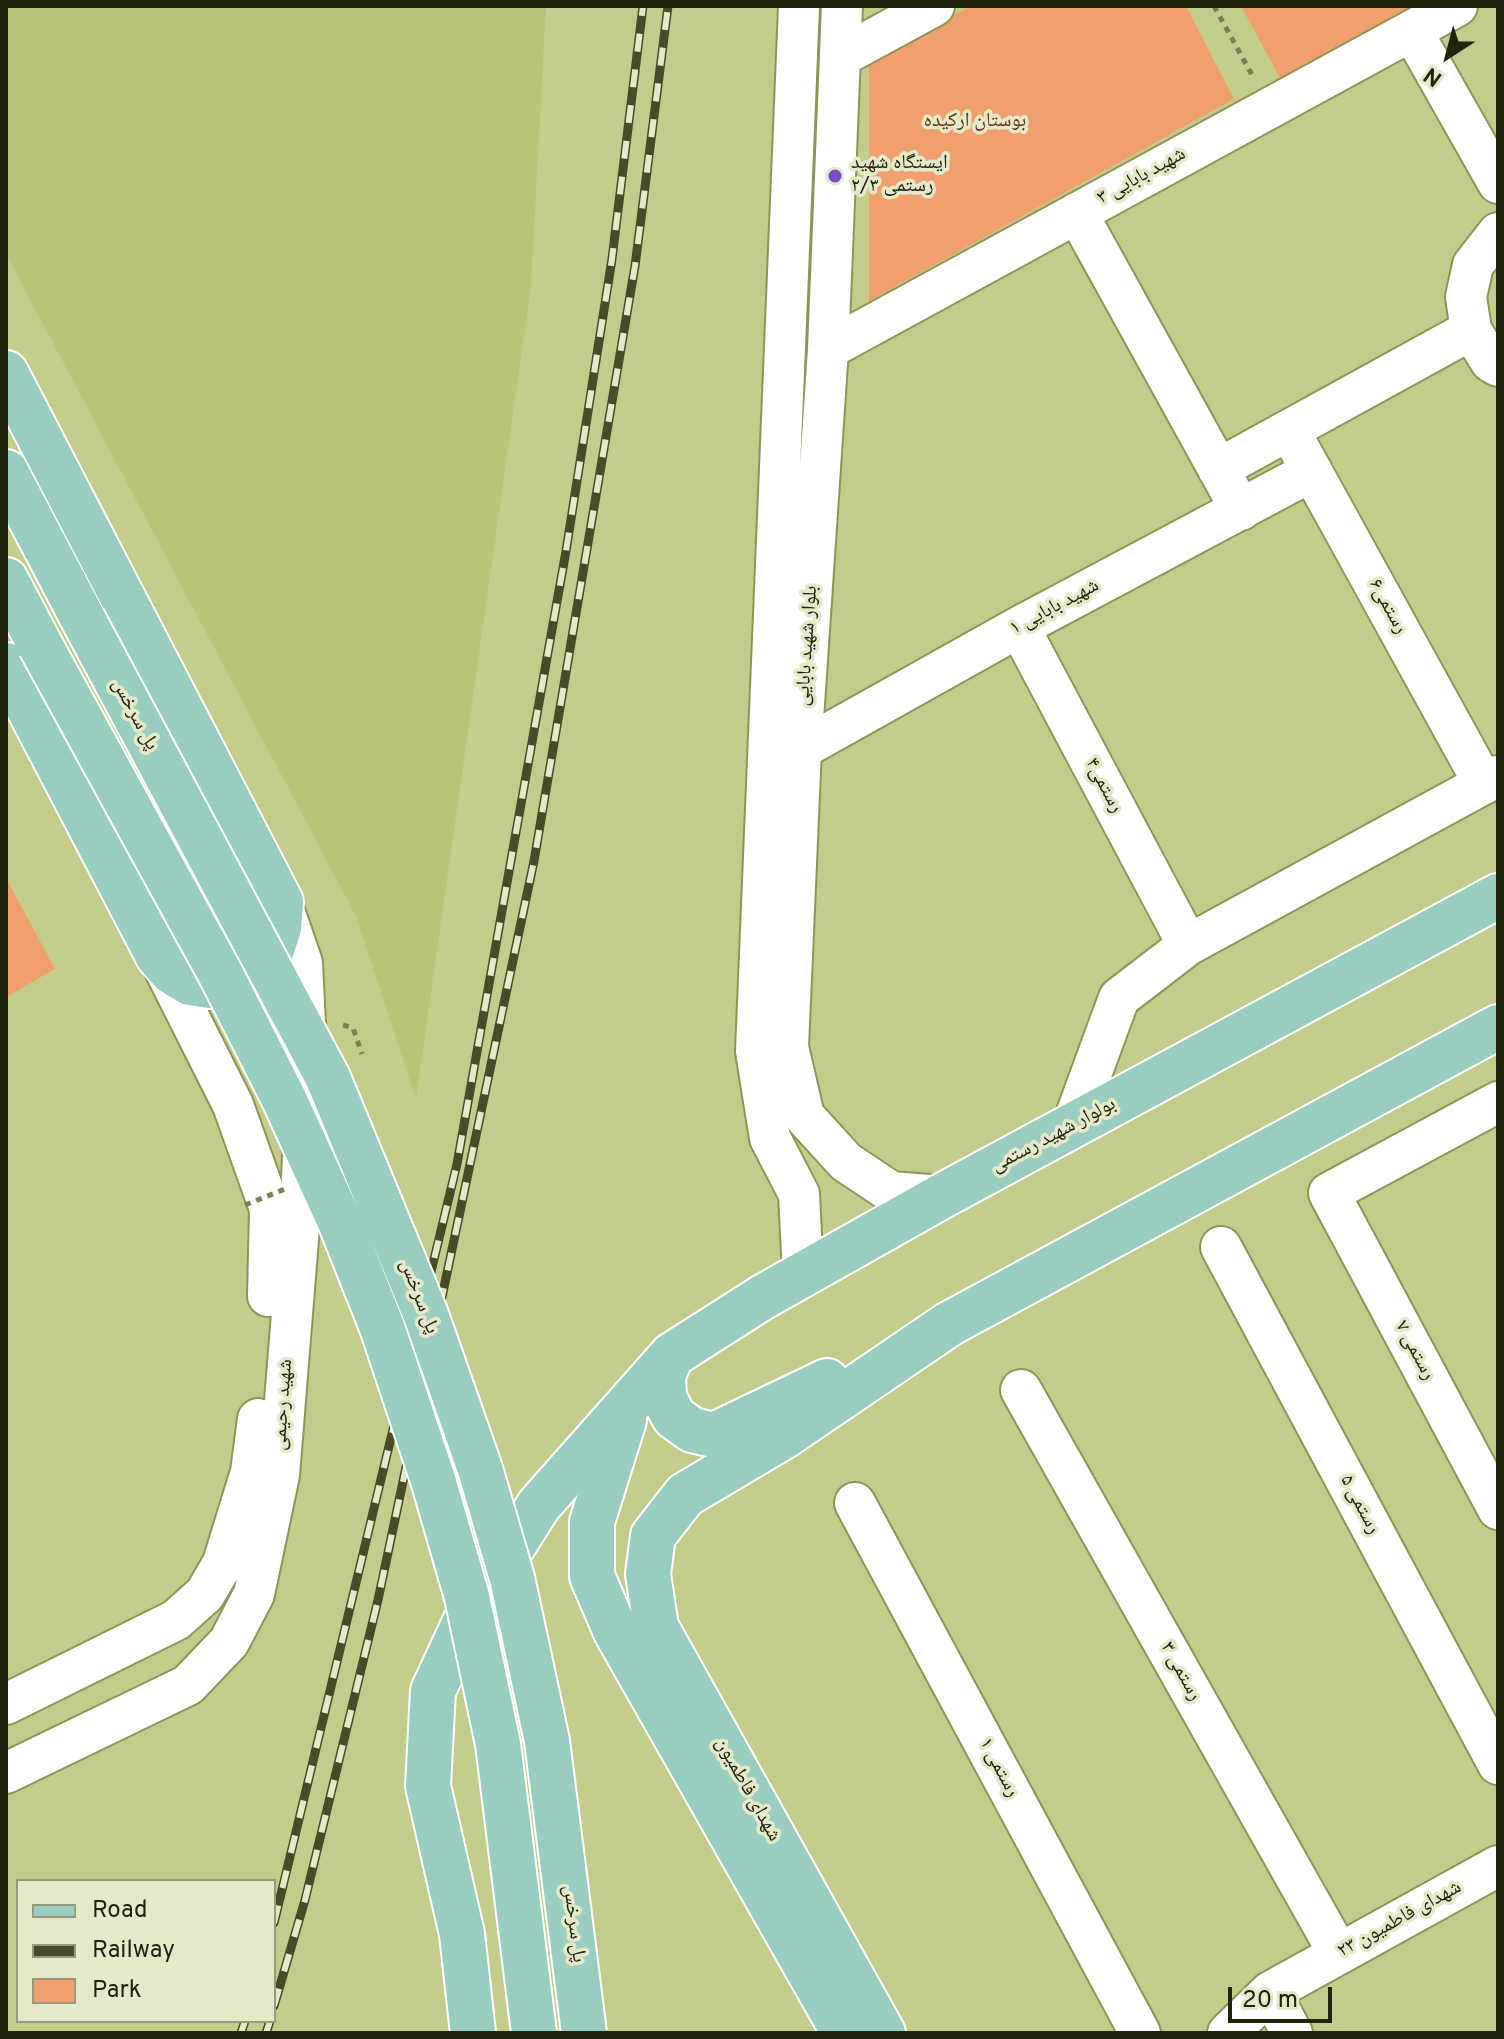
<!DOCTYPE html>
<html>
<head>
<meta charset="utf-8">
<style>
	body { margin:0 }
	#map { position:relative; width:1504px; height:2039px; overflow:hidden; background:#c4cc8c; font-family:Overpass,sans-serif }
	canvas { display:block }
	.frame { position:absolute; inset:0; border:8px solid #21240a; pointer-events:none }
	.legend { position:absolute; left:16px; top:1879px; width:260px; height:144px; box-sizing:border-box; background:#e5e9ca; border:2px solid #979a7d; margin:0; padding:10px 14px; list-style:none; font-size:24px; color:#21240a }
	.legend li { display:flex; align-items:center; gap:16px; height:40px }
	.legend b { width:40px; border:2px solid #979a7d }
	.north { position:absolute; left:1408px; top:16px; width:80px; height:80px; -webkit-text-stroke:6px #e5e9ca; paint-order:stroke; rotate:216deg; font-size:22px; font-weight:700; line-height:32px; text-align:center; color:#21240a }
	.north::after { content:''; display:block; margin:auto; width:28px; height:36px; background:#21240a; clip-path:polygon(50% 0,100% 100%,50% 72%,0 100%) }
	.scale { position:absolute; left:1228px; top:1987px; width:104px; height:36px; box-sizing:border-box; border:4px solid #21240a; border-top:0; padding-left:10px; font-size:24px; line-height:28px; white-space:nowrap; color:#21240a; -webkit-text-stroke:6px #e5e9ca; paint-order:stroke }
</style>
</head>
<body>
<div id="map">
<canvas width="1504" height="2039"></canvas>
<div class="frame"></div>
<ul class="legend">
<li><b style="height:10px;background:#99cdc0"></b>Road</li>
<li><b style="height:10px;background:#474b28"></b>Railway</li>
<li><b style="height:22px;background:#efa06c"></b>Park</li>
</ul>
<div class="north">N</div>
<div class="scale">20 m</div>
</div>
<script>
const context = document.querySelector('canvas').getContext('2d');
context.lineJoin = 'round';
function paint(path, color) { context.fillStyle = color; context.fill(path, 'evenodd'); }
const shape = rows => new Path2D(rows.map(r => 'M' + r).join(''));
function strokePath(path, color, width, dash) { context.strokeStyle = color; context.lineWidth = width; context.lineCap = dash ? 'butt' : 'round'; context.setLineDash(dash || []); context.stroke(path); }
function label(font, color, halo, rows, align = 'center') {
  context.font = font + ' Overpass,"Noto Naskh Arabic",sans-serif'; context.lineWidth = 7; context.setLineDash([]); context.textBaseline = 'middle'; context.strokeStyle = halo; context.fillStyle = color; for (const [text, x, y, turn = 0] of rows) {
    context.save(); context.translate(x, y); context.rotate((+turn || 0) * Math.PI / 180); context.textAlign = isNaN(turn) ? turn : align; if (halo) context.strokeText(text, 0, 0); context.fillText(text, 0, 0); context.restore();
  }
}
paint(shape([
	[6,6,546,6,531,286,416,1099,356,916,6,254]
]), '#bbc47b');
paint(shape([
	[972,6,1186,6,1234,99,869,301,869,57],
	[1241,6,1418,6,1281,80],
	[6,878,55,969,6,997]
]), '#efa06c');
const minor = shape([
	[799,6,756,1051,770,1138,799,1194,803,1274],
	[842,6,828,349,801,749,788,1047,804,1116,846,1162,891,1192,942,1196],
	[1412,31,1498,183],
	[840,57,934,6],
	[1077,213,1241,510],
	[1498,233,1473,265,1466,297,1471,330,1491,362,1498,366],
	[828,349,1457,6],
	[1289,430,1484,784],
	[1218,469,1471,330],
	[1019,627,1188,945],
	[801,749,1019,627,1312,471],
	[158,956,233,1105,270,1209,268,1296],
	[1498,1102,1329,1193,1498,1509],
	[1072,1126,1119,998,1188,945,1498,776],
	[1221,1247,1498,1764],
	[1021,1390,1339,1954],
	[855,1503,1140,2033],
	[6,1704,176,1620,205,1594,223,1563,251,1472,258,1419],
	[6,1773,188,1685,229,1642,254,1594,279,1475,301,1202,307,1063,302,963,281,902],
	[1270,1992,1292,2033],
	[1228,2033,1270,1992,1498,1866]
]);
const major = shape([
	[6,373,281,902,279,928,271,952,253,972,234,983,210,986,190,983,172,972,158,956,6,665],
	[6,472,83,619],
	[6,580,40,645],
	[672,1355,663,1375,664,1398,674,1417,692,1430,714,1435,827,1381],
	[624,1420,592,1522,592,1576,616,1632,844,2033],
	[473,2033,462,1934,428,1786,433,1691,465,1622,539,1505,672,1355,763,1297,942,1196,1498,896],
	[883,2033,656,1627,648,1574,653,1536,685,1495,786,1435,949,1324,1498,1027]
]);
strokePath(minor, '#8e9557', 44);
strokePath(major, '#fff', 48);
strokePath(shape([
	[1214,6,1252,75],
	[343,1025,353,1028,362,1054]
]), '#7a8051', 5, [6, 6]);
strokePath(minor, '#fff', 40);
strokePath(major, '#99cdc0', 44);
const rail = shape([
	[274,1923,457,1164,566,551,612,259,643,6],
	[274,2006,305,1900,378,1600,534,861,635,266,668,6],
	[241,2033,245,2021],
	[266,2033,270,2021]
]);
strokePath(rail, '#474b28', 9);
strokePath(rail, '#e5e9ca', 6, [18]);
const majorBridge = shape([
	[83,619,328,1078,426,1315,480,1469,512,1578,547,1741,584,2033],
	[40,645,221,975,284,1099,341,1224,382,1327,434,1483,467,1597,498,1744,534,2033]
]);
strokePath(majorBridge, '#fff', 48, []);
strokePath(shape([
	[245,1205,285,1189]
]), '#7a8051', 5, [6, 6]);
strokePath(majorBridge, '#99cdc0', 44);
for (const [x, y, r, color] of [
	[835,176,8,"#754ec7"]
]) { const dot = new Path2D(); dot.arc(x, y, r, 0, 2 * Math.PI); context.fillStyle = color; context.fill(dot); strokePath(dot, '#e5e9ca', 3); }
label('20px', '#633208', '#e5e9ca', [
	["بوستان ارکیده",975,122]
]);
label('20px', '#21240a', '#e5e9ca', [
	["ایستگاه شهید",851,164],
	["رستمی ۲/۳",851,187]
], 'left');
label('20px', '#21240a', '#e5e9ca', [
	["شهید بابایی ۳",1142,177,-29],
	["رستمی۶",1387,607,61],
	["شهید بابایی ۱",1055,608,-28],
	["بلوار شهید بابایی",808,646,-86],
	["پل سرخس",134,715,62],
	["رستمی۴",1103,786,62],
	["بولوار شهید رستمی",1054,1136,-28],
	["پل سرخس",418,1297,69],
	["رستمی ۷",1414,1351,62],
	["شهید رحیمی",284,1405,-86],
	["رستمی ۵",1359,1505,62],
	["رستمی ۳",1180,1672,61],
	["رستمی ۱",998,1768,62],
	["شهدای فاطمیون",747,1790,61],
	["شهدای فاطمیون ۲۳",1400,1920,-29],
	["پل سرخس",573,1924,83]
]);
</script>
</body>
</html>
